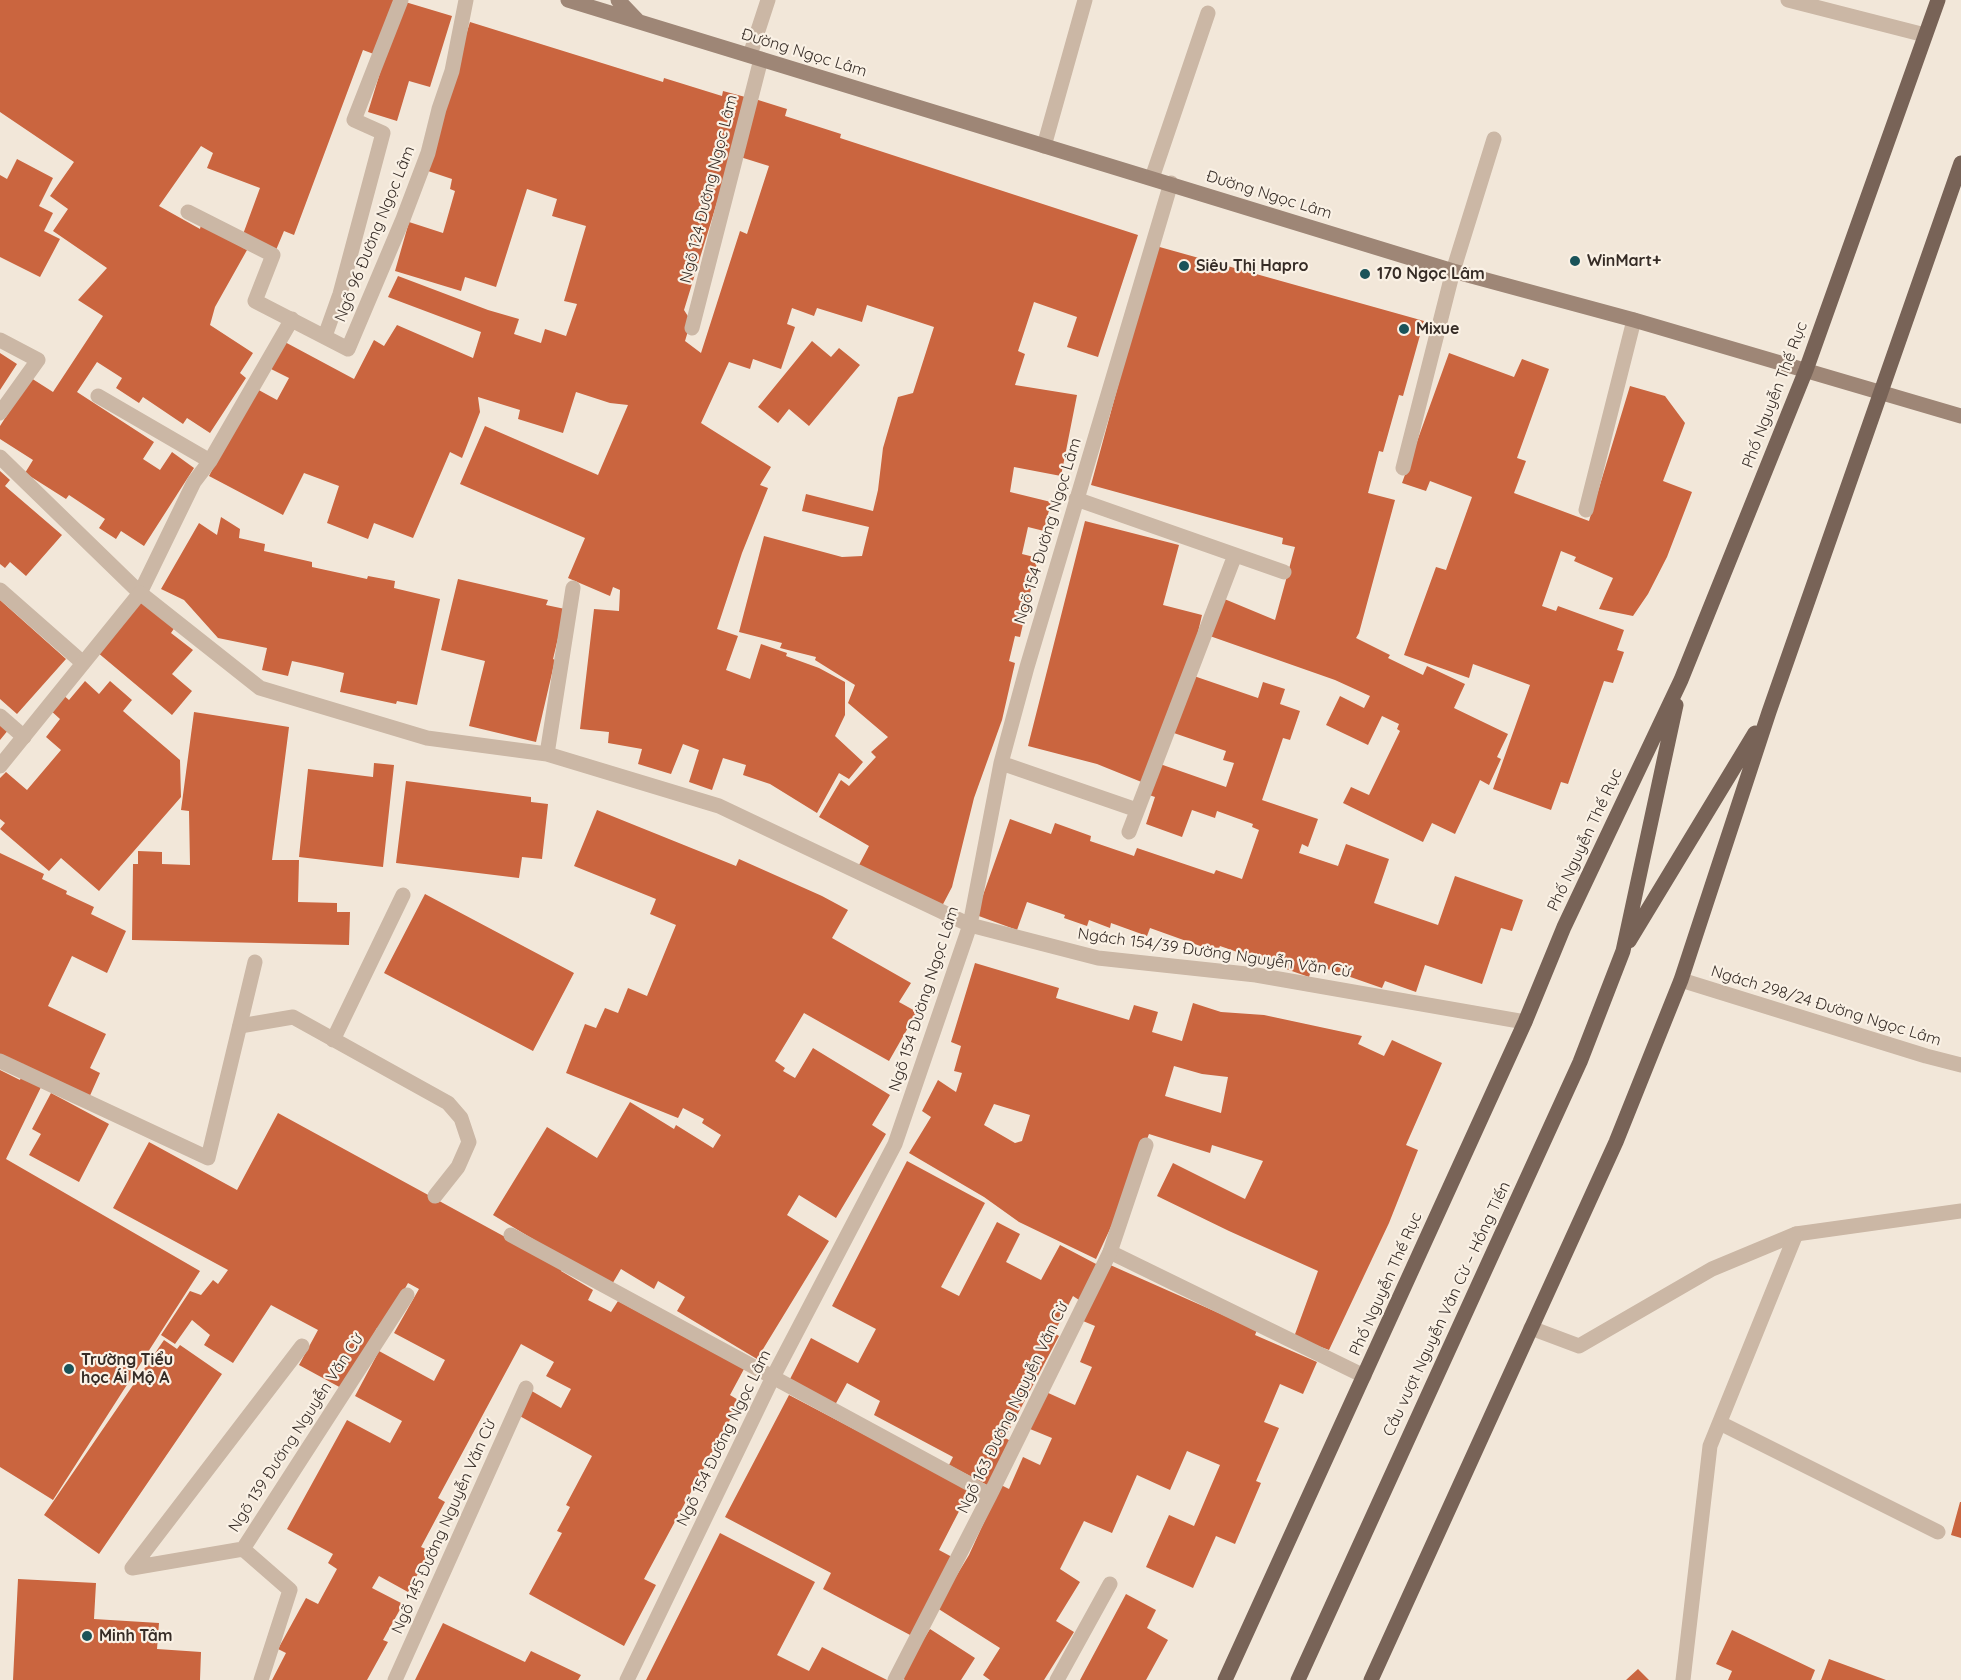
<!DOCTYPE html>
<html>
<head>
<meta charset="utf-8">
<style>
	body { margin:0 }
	canvas { display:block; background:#f2e7d9 }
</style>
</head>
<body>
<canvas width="1961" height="1680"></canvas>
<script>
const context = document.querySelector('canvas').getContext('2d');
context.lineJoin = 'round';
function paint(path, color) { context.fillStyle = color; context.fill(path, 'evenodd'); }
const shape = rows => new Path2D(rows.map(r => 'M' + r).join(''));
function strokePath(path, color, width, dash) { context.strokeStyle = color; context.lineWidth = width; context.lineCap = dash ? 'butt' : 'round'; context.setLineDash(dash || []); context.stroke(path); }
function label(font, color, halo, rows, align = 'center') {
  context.font = font + ' Quicksand,sans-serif'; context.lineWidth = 4.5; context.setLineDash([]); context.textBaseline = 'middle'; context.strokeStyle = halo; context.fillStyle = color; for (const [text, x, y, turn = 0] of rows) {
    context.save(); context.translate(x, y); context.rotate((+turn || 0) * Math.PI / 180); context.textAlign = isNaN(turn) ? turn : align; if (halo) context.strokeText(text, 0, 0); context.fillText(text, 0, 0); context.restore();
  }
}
paint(shape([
	[0,0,397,0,379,56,363,50,294,235,284,231,276,250,242,237,260,188,207,168,213,153,201,146,159,206,200,229,201,225,247,250,215,307,210,325,253,353,240,373,246,378,210,433,187,418,183,424,143,397,139,403,116,388,122,378,97,362,77,392,154,442,143,459,160,470,172,452,194,468,144,546,121,531,116,539,99,528,105,519,69,495,66,499,25,473,33,460,0,439,0,426,31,378,53,392,103,316,78,300,107,268,53,231,68,209,50,196,74,162,0,112],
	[402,1,452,16,430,87,409,81,397,121,368,112],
	[470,22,663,82,664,78,722,96,723,91,749,98,684,310,691,321,685,341,701,353,740,231,747,234,769,166,737,156,755,99,787,109,785,116,841,134,840,138,1138,235,1098,357,1067,347,1077,317,1034,302,1018,351,1025,354,1015,385,1077,395,1061,476,1014,467,1010,492,1051,502,1044,531,1028,527,1022,554,1038,558,1020,637,1015,636,1009,661,1015,663,1002,720,974,798,952,887,941,908,859,865,869,846,819,817,841,780,849,786,876,757,871,752,888,737,848,703,855,685,815,660,816,657,780,648,782,643,739,632,764,536,842,557,862,556,869,527,802,511,806,494,873,511,878,490,883,448,898,397,913,393,934,327,867,305,862,322,817,308,814,316,792,308,787,324,795,327,781,369,753,359,750,369,729,362,701,423,771,467,760,485,768,488,742,553,717,629,738,636,726,670,750,679,761,644,787,653,786,656,819,668,845,682,845,715,835,736,863,762,849,779,839,773,817,813,770,784,743,775,746,765,723,758,712,790,689,782,699,750,683,744,671,774,638,764,642,749,608,743,609,732,580,729,594,609,619,611,620,590,613,587,610,596,568,578,585,538,460,484,485,426,598,475,628,405,610,403,576,392,563,433,518,419,520,410,478,397,480,412,462,458,450,452,413,538,374,523,368,539,327,523,339,486,304,473,283,515,209,476,255,388,277,400,289,378,269,368,283,341,354,379,374,340,384,346,397,325,473,358,481,332,388,297,398,276,488,310,519,319,514,334,541,343,545,329,566,336,577,304,564,301,586,226,552,216,557,199,527,189,496,287,465,277,461,291,395,271,409,222,443,233,455,191,450,189,452,179,425,170],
	[17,159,53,178,39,206,53,213,44,231,60,239,40,277,0,257,0,175,7,179],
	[1156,246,1424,321,1403,396,1399,395,1383,452,1379,451,1368,493,1395,500,1359,633,1356,638,1390,655,1388,658,1423,675,1427,666,1465,684,1454,708,1508,734,1497,757,1501,759,1489,785,1480,780,1455,834,1432,823,1423,842,1343,803,1351,787,1369,795,1400,731,1397,729,1399,724,1382,716,1368,745,1326,725,1340,696,1364,708,1370,696,1335,680,1207,635,1222,598,1275,620,1295,547,1282,544,1283,538,1091,485],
	[812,341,831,357,839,348,860,365,809,426,789,409,778,423,758,407],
	[0,353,17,364,0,390],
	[1449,353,1514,377,1522,359,1549,369,1517,458,1526,461,1514,493,1589,521,1630,386,1665,396,1685,423,1663,481,1692,492,1667,557,1648,594,1633,616,1599,609,1613,578,1574,561,1576,557,1561,551,1542,606,1556,611,1558,606,1624,630,1617,650,1624,652,1613,683,1604,681,1568,784,1561,782,1551,810,1493,789,1530,685,1473,664,1469,678,1404,655,1436,567,1446,570,1472,497,1430,481,1426,491,1402,483],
	[0,471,10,480,5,486,62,535,26,576,10,562,5,568,0,564],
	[221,517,240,529,239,538,265,544,264,551,312,562,312,567,367,579,368,576,395,581,394,588,440,599,417,705,397,701,396,704,340,692,344,673,320,667,292,661,288,676,262,670,267,648,218,638,184,600,161,589,199,523,217,535],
	[1085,521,1179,545,1163,605,1202,615,1189,670,1144,783,1097,764,1028,746],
	[458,579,548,600,546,605,565,609,553,659,555,660,536,742,469,726,485,661,441,650],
	[142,599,175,627,171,633,193,650,172,674,192,691,172,715,97,652],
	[0,600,66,659,17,714,0,699],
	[1191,675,1258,698,1263,682,1285,689,1280,704,1300,711,1290,740,1283,738,1262,800,1318,819,1308,847,1302,844,1299,853,1338,866,1346,844,1389,859,1374,903,1438,925,1455,876,1523,900,1512,931,1501,928,1482,984,1425,965,1416,992,1385,981,1382,988,1313,964,1309,977,1220,946,1217,952,1150,928,1147,936,1111,923,1110,928,1089,920,1087,926,1064,918,1065,915,1027,902,1017,930,976,915,1010,819,1051,834,1055,823,1091,836,1090,841,1134,856,1137,848,1214,874,1216,870,1242,879,1259,830,1252,827,1253,824,1217,811,1215,818,1192,810,1182,837,1146,824,1155,797,1149,795,1160,764,1226,787,1234,763,1223,760,1226,751,1171,732],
	[85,681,99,694,110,681,132,700,123,711,180,760,181,797,99,891,61,858,49,871,0,829,5,823,0,819,0,778,6,772,27,790,61,750,46,737,60,719,49,709,62,694,69,700],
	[194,712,289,727,272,860,299,860,298,902,337,903,337,912,350,912,349,945,132,940,133,864,138,864,138,851,162,852,162,864,190,865,189,811,181,810],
	[0,720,9,729,0,740],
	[374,763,394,765,383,867,299,857,308,769,373,777],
	[406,781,531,797,531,802,548,804,542,859,522,857,519,878,396,863],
	[597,810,736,866,739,859,822,896,848,910,832,938,911,983,899,1002,917,1012,889,1061,804,1013,775,1061,785,1068,783,1071,795,1078,813,1048,890,1095,872,1125,886,1134,836,1218,799,1195,787,1215,829,1241,757,1359,677,1311,685,1297,658,1281,654,1289,621,1269,611,1286,493,1215,547,1127,597,1158,630,1102,674,1129,676,1125,713,1148,721,1135,702,1123,704,1119,683,1108,678,1118,566,1073,585,1024,596,1028,605,1008,618,1013,628,988,647,996,676,925,650,914,656,899,574,866],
	[0,853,44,874,42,879,67,891,66,894,94,907,91,914,126,931,107,973,72,956,48,1006,106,1034,90,1068,100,1073,88,1100,0,1058],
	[425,894,574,973,533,1051,384,973],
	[975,963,1059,988,1056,998,1129,1020,1134,1005,1158,1012,1152,1032,1182,1041,1193,1003,1221,1012,1264,1015,1362,1036,1358,1044,1384,1056,1392,1040,1442,1063,1406,1145,1418,1150,1389,1223,1329,1350,1294,1337,1318,1271,1229,1231,1157,1196,1173,1163,1245,1199,1263,1161,1212,1145,1210,1153,1149,1134,1123,1201,1096,1259,1019,1222,984,1197,909,1153,931,1117,922,1111,938,1080,956,1092,962,1073,954,1071,961,1046,951,1042],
	[1174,1066,1202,1074,1228,1077,1221,1113,1165,1096],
	[994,1104,1030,1115,1022,1141,1015,1143,984,1125],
	[0,1070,20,1080,22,1075,42,1085,6,1159,200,1271,53,1500,0,1467],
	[51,1093,109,1124,79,1182,29,1155,41,1134,32,1129],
	[278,1113,562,1268,561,1271,593,1290,588,1300,611,1312,618,1301,744,1369,730,1395,740,1401,644,1579,656,1585,624,1646,529,1594,562,1533,557,1531,570,1507,566,1505,592,1456,516,1414,530,1390,561,1408,571,1389,546,1376,554,1362,521,1344,438,1498,445,1502,421,1547,430,1551,408,1592,379,1576,372,1588,403,1604,383,1640,388,1642,367,1680,272,1680,286,1653,278,1649,306,1598,318,1604,337,1569,328,1563,333,1554,287,1529,347,1420,390,1443,402,1421,355,1396,379,1351,434,1381,445,1360,394,1333,419,1289,408,1283,391,1314,379,1330,377,1328,343,1389,299,1365,318,1330,271,1305,233,1363,204,1345,210,1335,192,1320,175,1344,161,1335,190,1291,201,1295,213,1280,218,1284,228,1270,113,1208,149,1142,237,1190],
	[907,1161,985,1203,941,1287,959,1296,997,1222,1020,1234,1006,1262,1041,1280,1060,1245,1098,1265,1079,1300,1073,1296,1054,1333,1059,1336,1005,1438,1013,1442,989,1486,949,1465,953,1457,874,1415,880,1401,847,1383,835,1405,789,1381,811,1338,858,1363,876,1329,832,1306],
	[1108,1264,1257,1330,1255,1335,1317,1362,1303,1394,1280,1384,1264,1422,1279,1428,1256,1481,1261,1483,1235,1544,1216,1536,1193,1588,1146,1567,1169,1515,1194,1526,1220,1465,1187,1451,1170,1490,1137,1475,1112,1533,1084,1521,1060,1569,1080,1582,1056,1621,1074,1632,1044,1680,990,1680,983,1675,1000,1648,937,1608,969,1555,1001,1485,1009,1489,1023,1457,1040,1465,1052,1438,1030,1429,1046,1392,1075,1405,1092,1367,1080,1362,1095,1326,1083,1321],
	[164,1340,177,1349,180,1345,222,1374,99,1554,44,1515],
	[789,1395,970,1490,939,1550,952,1557,912,1636,823,1589,831,1573,725,1517],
	[1960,1502,1961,1502,1961,1538,1951,1535],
	[720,1533,815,1582,777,1655,809,1671,822,1647,887,1680,646,1680],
	[18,1579,96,1583,94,1619,159,1623,157,1649,201,1652,200,1680,13,1680],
	[1126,1594,1156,1610,1147,1628,1168,1640,1146,1680,1080,1680],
	[443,1623,525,1662,531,1651,581,1675,578,1680,415,1680],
	[930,1629,975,1658,961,1680,905,1680,900,1677],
	[1732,1630,1815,1670,1811,1680,1728,1680,1732,1671,1716,1664],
	[1829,1659,1886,1680,1821,1680],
	[1638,1669,1649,1680,1626,1680]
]), '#ca653f');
strokePath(shape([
	[188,212,273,255,255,301,348,349,403,219,428,153,439,109,452,71,466,0],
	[1453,271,1494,139],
	[325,336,340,294,383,133,354,120,401,0],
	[0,340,38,360,0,413],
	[98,396,210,461],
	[0,457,140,593,194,482,210,461,292,319],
	[0,590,83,663],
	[0,716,24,737],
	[240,1026,293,1017,448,1103,461,1118,469,1142,458,1167,435,1196],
	[333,1040,403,895],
	[1110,1252,1364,1376],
	[1531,1328,1579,1346,1712,1269,1796,1234,1961,1211],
	[243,1549,132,1568,302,1346],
	[261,1680,290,1590,243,1549,407,1295],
	[395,1680,526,1388],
	[1057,1680,1110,1584]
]), '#cbb7a5', 15);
strokePath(shape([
	[1788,0,1925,35],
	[750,55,768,0],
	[1044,146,1085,0],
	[1152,178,1208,13],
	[692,328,761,59],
	[1403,468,1453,271],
	[1076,499,1284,572],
	[1586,510,1634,320],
	[547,754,573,588],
	[1001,763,1137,810],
	[0,766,140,593,260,688,427,738,547,754,719,806,970,925,1098,958,1256,975,1525,1022],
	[1129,832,1235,555],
	[1681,980,1926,1056,1961,1065],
	[0,1061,208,1158,255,962],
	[511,1235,990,1495],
	[1720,1423,1938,1532],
	[627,1680,773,1377,895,1144,970,925,1001,763,1027,667,1171,183],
	[895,1680,990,1495,1110,1252,1146,1145],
	[1683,1680,1710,1446,1796,1234]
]), '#cbb7a5', 15);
strokePath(shape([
	[568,0,1453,271,1634,320,1961,416],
	[618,0,637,20]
]), '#9e8676', 15);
strokePath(shape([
	[1629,941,1755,733],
	[1225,1680,1525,1022,1564,927,1681,680,1806,370,1938,0],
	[1298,1680,1580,1062,1623,951,1676,705],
	[1371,1680,1616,1142,1681,980,1769,712,1961,163]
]), '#786357', 15);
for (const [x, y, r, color] of [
	[1575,261,6,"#1a5359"],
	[1184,266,6,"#1a5359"],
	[1365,274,6,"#1a5359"],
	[1404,329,6,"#1a5359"],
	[69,1369,6,"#1a5359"],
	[87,1636,6,"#1a5359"]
]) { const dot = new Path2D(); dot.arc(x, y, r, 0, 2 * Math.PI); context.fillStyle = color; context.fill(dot); strokePath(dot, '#faf1e5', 2); }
label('16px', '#362c26', '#faf1e5', [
	["Đường Ngọc Lâm",804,53,17],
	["Ngõ 124 Đường Ngọc Lâm",709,189,-76],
	["Đường Ngọc Lâm",1269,195,17],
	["Ngõ 96 Đường Ngọc Lâm",375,234,-68],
	["Phố Nguyễn Thế Rục",1775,395,-69],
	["Ngõ 154 Đường Ngọc Lâm",1048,531,-73],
	["Phố Nguyễn Thế Rục",1585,840,-65],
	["Ngách 154/39 Đường Nguyễn Văn Cừ",1214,953,8],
	["Ngõ 154 Đường Ngọc Lâm",924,999,-72],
	["Ngách 298/24 Đường Ngọc Lâm",1826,1006,17],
	["Phố Nguyễn Thế Rục",1386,1284,-66],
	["Cầu vượt Nguyễn Văn Cừ – Hồng Tiến",1447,1309,-65],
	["Ngõ 163 Đường Nguyễn Văn Cừ",1013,1408,-64],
	["Ngõ 139 Đường Nguyễn Văn Cừ",296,1433,-57],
	["Ngõ 154 Đường Ngọc Lâm",724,1438,-64],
	["Ngõ 145 Đường Nguyễn Văn Cừ",444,1527,-66]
]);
label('bold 16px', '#362c26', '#faf1e5', [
	["WinMart+",1587,261],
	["Siêu Thị Hapro",1196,266],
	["170 Ngọc Lâm",1377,274],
	["Mixue",1416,329],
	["Trường Tiểu",81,1360],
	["học Ái Mộ A",81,1378],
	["Minh Tâm",99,1636]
], 'left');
</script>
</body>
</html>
